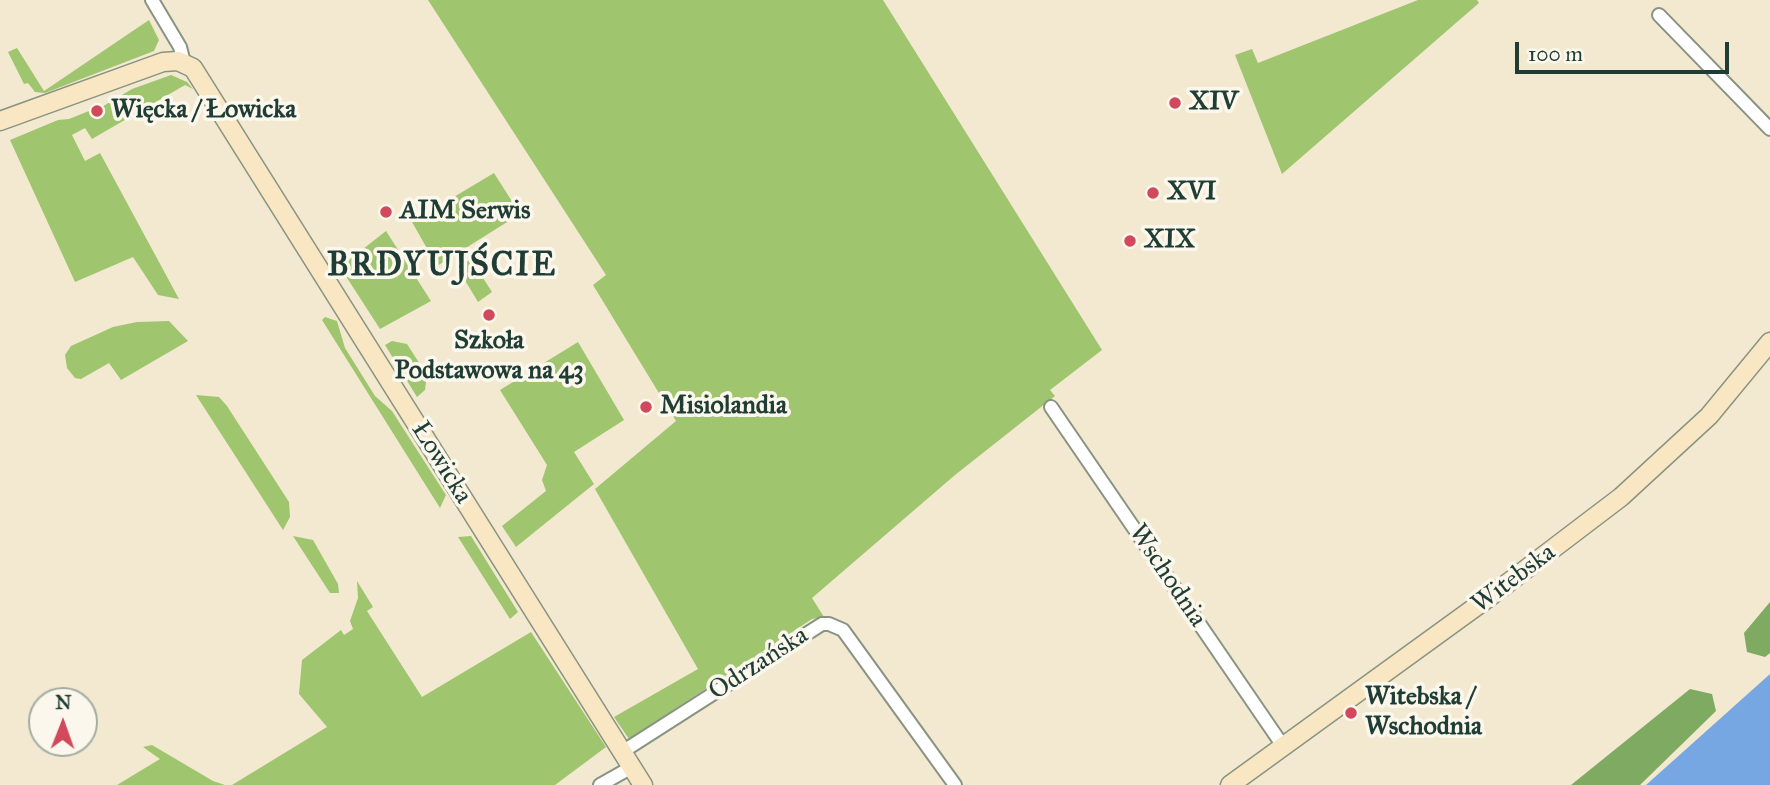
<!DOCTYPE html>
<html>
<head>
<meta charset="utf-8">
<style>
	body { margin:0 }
	#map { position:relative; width:1770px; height:785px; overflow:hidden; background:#f2e9d0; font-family:"IM FELL Great Primer",serif }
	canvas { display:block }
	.north { position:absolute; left:28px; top:687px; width:70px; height:70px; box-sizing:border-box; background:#fbf7ec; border:2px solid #a3ada2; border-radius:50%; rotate:1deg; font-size:19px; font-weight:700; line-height:28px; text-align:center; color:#1f3d34 }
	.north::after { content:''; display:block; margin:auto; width:24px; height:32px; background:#d1495b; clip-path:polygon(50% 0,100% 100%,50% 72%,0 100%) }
	.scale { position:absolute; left:1515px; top:42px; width:214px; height:32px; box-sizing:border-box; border:4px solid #1f3d34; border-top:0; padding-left:9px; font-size:21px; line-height:24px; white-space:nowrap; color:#1f3d34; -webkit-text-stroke:5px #fbf7ec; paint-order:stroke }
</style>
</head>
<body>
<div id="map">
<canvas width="1770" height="785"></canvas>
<div class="north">N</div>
<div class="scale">100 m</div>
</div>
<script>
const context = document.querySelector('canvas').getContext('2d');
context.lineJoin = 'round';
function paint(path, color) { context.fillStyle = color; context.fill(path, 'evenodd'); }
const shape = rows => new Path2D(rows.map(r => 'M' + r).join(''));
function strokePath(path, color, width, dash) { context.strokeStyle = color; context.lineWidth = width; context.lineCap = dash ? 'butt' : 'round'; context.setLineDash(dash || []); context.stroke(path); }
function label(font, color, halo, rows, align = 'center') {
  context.font = font + ' "IM FELL Great Primer",serif'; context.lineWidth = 7; context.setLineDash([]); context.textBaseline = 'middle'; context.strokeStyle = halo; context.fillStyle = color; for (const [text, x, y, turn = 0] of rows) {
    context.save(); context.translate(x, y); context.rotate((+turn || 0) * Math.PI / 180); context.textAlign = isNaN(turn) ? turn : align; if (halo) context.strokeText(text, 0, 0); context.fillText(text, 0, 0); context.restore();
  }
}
paint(shape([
	[428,0,883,0,1102,350,1050,390,1055,396,955,475,812,598,824,617,812,619,629,739,614,717,698,669,595,489,676,421,593,285,606,275],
	[1418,0,1477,0,1479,3,1282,174,1235,55,1252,49,1258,63],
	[149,20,159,40,154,51,45,93,35,92,28,83,24,84,8,52,17,48,44,91],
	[171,75,187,82,193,89,185,85,92,139,85,128,72,135,85,161,100,153,179,299,158,295,133,257,75,282,10,140,58,120,69,119,89,111,92,115,101,112,100,108,132,89],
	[494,173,520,214,437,266,412,222],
	[386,231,431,301,380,329,340,267],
	[471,259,492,292,478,302,457,267],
	[325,317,337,321,345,348,375,396,392,411,446,495,440,508,322,320],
	[169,321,188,341,121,380,109,363,81,379,75,378,67,368,65,355,71,346,113,327,137,322],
	[392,341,407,344,427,375,425,390,417,397,385,345],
	[578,342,624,420,574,452,594,484,516,547,502,526,546,491,542,480,547,465,500,390],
	[196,395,219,397,227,406,289,502,290,517,283,530],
	[293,536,313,540,338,584,339,593,330,593],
	[471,536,518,612,510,619,458,537],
	[357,581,373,607,367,611,422,697,531,632,606,747,555,785,232,785,327,727,299,694,302,660,341,630,344,635,353,629,350,621,358,598],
	[152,745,213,781,225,785,117,785,160,759,143,747]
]), '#9fc56f');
paint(shape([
	[1770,602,1770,653,1765,657,1747,652,1744,633],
	[1690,689,1712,694,1716,711,1640,785,1571,785]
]), '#7faa62');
paint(shape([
	[1770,674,1770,785,1646,785]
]), '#77a7e2');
const street = shape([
	[152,0,180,47,184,63],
	[1659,15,1770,129],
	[1051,407,1283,746],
	[622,752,822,624,829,624,843,630,955,785],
	[600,785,632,767]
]);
const secondary = shape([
	[0,121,163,62,178,61,193,68,643,785],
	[1230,785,1492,595,1621,497,1709,416,1770,342]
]);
strokePath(street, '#889382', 16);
strokePath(secondary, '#889382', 21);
strokePath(street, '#fff', 12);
strokePath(secondary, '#f9e7c3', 18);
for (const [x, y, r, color] of [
	[1175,103,7,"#d1495b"],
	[97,111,7,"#d1495b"],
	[1153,193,7,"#d1495b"],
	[386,212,7,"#d1495b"],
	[1130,241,7,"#d1495b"],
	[489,315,7,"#d1495b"],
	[646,407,7,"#d1495b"],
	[1351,713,7,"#d1495b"]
]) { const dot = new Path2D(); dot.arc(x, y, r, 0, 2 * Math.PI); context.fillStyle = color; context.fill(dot); strokePath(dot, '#fbf7ec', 2.5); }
label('bold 26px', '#1f3d34', '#fbf7ec', [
	["XIV",1189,103],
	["Więcka / Łowicka",111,111],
	["XVI",1167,193],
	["AIM Serwis",400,212],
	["XIX",1144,241],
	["Szkoła",489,342,"center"],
	["Podstawowa na 43",489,372,"center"],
	["Misiolandia",660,407],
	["Witebska /",1365,698],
	["Wschodnia",1365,728]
], 'left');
label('26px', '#1f3d34', '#fbf7ec', [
	["Łowicka",441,463,58],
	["Wschodnia",1167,576,56],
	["Witebska",1514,579,-37],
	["Odrzańska",759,664,-33]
]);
context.letterSpacing = '2px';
label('bold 33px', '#1f3d34', '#fbf7ec', [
	["BRDYUJŚCIE",442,267]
]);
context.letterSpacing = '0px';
</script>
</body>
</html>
